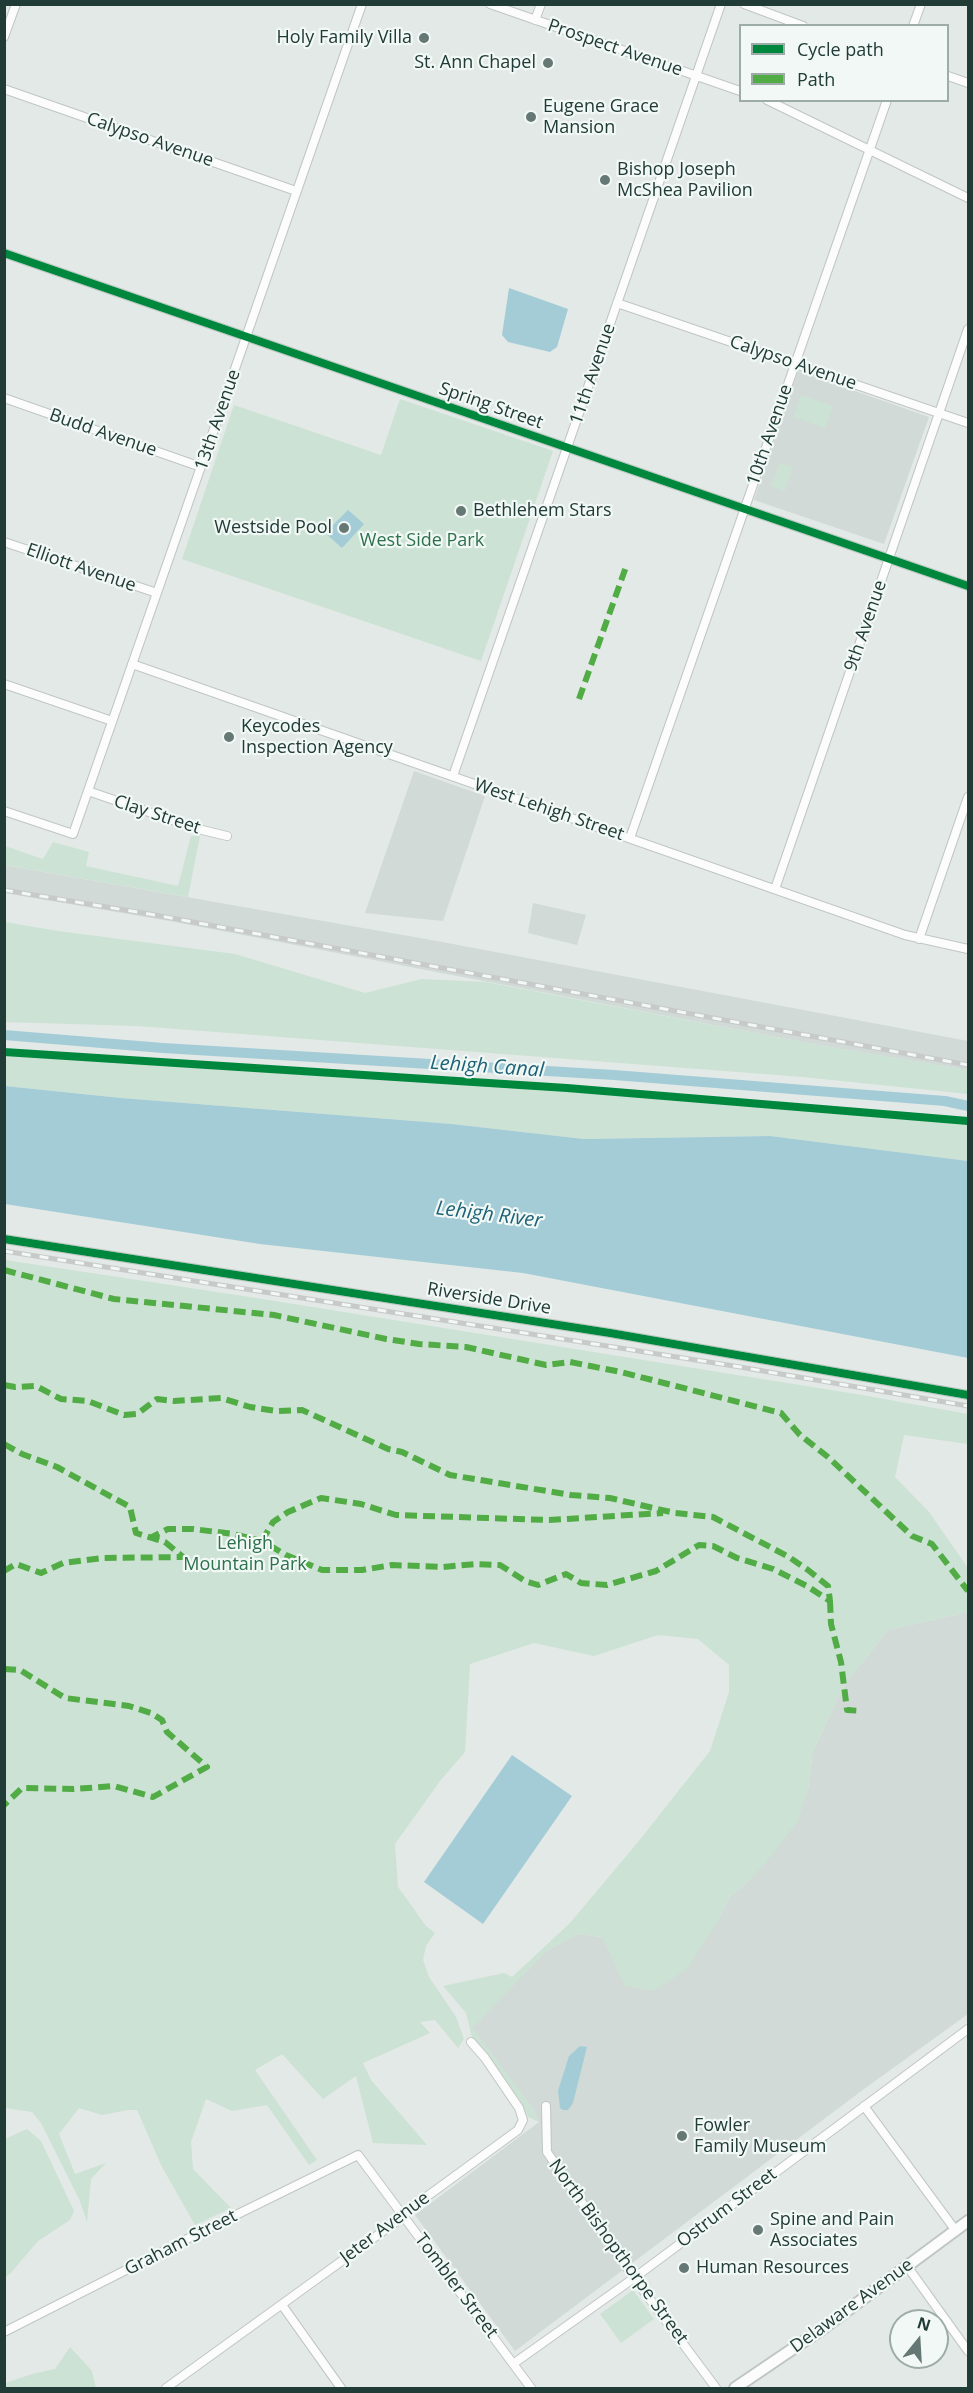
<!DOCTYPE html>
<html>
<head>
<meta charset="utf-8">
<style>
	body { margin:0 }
	#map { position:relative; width:973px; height:2393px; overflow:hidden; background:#e3e9e6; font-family:"Open Sans",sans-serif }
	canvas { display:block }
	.frame { position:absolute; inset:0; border:6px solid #213b36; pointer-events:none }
	.legend { position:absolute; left:739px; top:24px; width:210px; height:78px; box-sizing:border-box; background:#f1f8f5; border:2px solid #9eaca9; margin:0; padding:8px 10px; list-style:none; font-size:18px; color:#213b36 }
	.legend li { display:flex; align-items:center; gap:12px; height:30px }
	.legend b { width:30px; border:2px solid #9eaca9 }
	.north { position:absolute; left:889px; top:2309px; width:60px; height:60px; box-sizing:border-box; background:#f1f8f5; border:2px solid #9eaca9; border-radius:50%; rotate:18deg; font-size:16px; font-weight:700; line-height:24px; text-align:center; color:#213b36 }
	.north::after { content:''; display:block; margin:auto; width:21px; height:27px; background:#657874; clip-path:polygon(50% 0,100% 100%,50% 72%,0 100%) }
</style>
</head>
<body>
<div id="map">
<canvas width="973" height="2393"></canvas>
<div class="frame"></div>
<ul class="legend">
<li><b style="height:8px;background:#00873e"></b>Cycle path</li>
<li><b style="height:8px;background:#52ac45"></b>Path</li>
</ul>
<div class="north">N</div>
</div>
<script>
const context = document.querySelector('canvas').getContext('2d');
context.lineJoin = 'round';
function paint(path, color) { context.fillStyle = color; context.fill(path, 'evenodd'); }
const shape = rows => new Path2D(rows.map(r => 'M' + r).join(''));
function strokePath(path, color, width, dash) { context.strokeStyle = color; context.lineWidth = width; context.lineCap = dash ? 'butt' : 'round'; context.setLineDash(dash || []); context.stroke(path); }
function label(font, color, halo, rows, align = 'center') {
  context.font = font + ' "Open Sans",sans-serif'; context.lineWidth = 4.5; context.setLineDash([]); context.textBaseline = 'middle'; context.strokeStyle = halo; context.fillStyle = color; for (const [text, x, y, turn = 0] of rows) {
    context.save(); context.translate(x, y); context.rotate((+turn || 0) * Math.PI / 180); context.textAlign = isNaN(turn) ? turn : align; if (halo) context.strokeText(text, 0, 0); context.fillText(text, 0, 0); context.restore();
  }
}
paint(shape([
	[798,371,929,417,884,544,754,500],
	[414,771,485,796,443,921,365,913],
	[4,865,437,941,968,1041,968,1070,818,1045,175,922,5,893],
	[533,903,586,915,577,945,528,933],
	[968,1612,968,2014,864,2089,515,2351,415,2215,539,2122,533,2109,472,2028,545,1952,577,1934,602,1937,719,1919,730,1896,748,1882,778,1846,808,1790,813,1751,845,1684,888,1630]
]), '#d1dad6');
paint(shape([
	[801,395,833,406,825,428,793,417],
	[400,399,553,451,481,661,182,559,234,405,381,455],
	[779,463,793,467,785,491,771,486],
	[191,836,200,836,188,897,5,865,5,846,43,859,53,842,89,852,86,866,178,886],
	[5,922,58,931,235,954,365,993,422,979,485,982,818,1045,968,1070,968,1094,803,1077,137,1026,5,1022],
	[4,1055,553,1089,942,1120,968,1124,968,1161,770,1136,584,1139,452,1124,121,1098,5,1086],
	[5,1260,250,1297,856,1394,968,1414,968,1444,904,1435,895,1477,929,1512,968,1568,968,1612,888,1630,845,1684,813,1751,808,1790,797,1823,763,1866,748,1882,730,1896,719,1919,688,1968,654,1991,625,1986,602,1937,577,1934,545,1952,473,2028,533,2109,539,2122,528,2117,520,2100,488,2055,472,2038,466,2013,443,1986,504,1973,512,1977,570,1923,638,1842,710,1751,729,1692,729,1665,698,1639,658,1635,594,1656,534,1643,470,1664,465,1752,440,1781,395,1844,398,1887,426,1926,435,1933,426,1946,423,1960,429,1977,456,2017,464,2039,458,2048,435,2020,420,2022,430,2033,363,2063,371,2080,427,2145,373,2143,356,2076,323,2099,282,2054,255,2070,317,2160,309,2165,267,2105,232,2111,206,2099,191,2142,193,2169,231,2208,195,2225,162,2167,137,2110,128,2110,102,2115,79,2108,59,2134,75,2174,106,2163,91,2179,87,2222,80,2201,41,2123,32,2112,5,2108],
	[27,2129,41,2141,74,2211,70,2220,38,2241,10,2274,5,2277,5,2139],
	[633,2290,654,2319,621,2343,600,2314],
	[70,2347,92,2371,96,2388,5,2388,5,2383,32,2374,55,2369]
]), '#cce2d4');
paint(shape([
	[509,288,568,309,557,347,550,352,508,342,502,335],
	[348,510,364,524,342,548,325,533],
	[5,1086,121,1098,452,1124,584,1139,770,1136,968,1161,968,1358,523,1273,260,1244,5,1204],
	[512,1755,572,1796,483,1924,424,1882],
	[580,2046,587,2047,573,2103,568,2110,563,2110,560,2108,558,2091,569,2056]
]), '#a4ccd7');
strokePath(shape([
	[4,1035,163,1048,614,1075,881,1096,945,1101,968,1106]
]), '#a4ccd7', 10);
const street = shape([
	[490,4,740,91],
	[744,4,803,26],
	[535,20,541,4],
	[913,26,921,4],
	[4,37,16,4],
	[948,76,968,83],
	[4,89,296,191],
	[767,100,968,198],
	[4,253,968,586],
	[617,303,968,423],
	[4,398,201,467],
	[4,542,157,593],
	[132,664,905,935,968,949],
	[4,684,112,721],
	[453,776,721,4],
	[88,791,198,829,227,836],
	[4,811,73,834,362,4],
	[630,838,887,100],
	[775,889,968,329],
	[919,939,968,797],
	[4,1239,610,1333,968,1395],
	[546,2106,547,2152,634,2278,716,2388],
	[864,2106,956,2231],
	[907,2266,968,2351],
	[282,2305,341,2388],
	[4,2332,187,2239,358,2155,531,2388],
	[513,2364,634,2278,968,2029],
	[166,2388,404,2216,407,2211,518,2130,523,2120,519,2108,485,2058,471,2042]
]);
const secondary = shape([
	[735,2388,825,2327,968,2221]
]);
strokePath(street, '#c0c6c3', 10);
strokePath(secondary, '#bfc6c4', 14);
strokePath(street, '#fbfcfb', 8);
strokePath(secondary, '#fbfcfb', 10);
const rail = shape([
	[4,890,155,915,968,1065],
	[4,1251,734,1366,968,1406]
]);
strokePath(rail, '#c7cac9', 5);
strokePath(rail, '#f1f8f5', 3, [9]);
strokePath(shape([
	[579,699,627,564],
	[4,1270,114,1299,274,1315,386,1339,419,1344,466,1347,546,1365,570,1362,621,1372,781,1413,800,1435,828,1457,912,1536,932,1544,968,1591],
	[4,1385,15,1387,36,1386,61,1399,88,1401,124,1415,137,1414,157,1399,174,1401,221,1398,250,1407,276,1411,302,1410,388,1449,402,1452,450,1475,571,1495,610,1498,675,1513,713,1517,789,1557,808,1570,828,1586,830,1601,807,1586,773,1569,737,1558,713,1546,699,1545,656,1571,607,1585,581,1583,566,1574,538,1585,525,1581,500,1565,476,1564,443,1567,392,1565,362,1570,322,1570,286,1555,262,1541,233,1534,193,1529,168,1529,150,1538],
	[4,1444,22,1454,57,1467,130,1507,136,1533,165,1542,183,1557,103,1558,63,1563,41,1573,16,1564,4,1571],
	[262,1541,273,1522,288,1512,321,1498,361,1504,396,1515,549,1520,663,1513],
	[830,1601,831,1624,841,1662,847,1710,862,1711],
	[4,1669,20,1670,65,1698,129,1706,151,1713,162,1720,167,1732,207,1767,153,1797,114,1786,74,1789,22,1788,4,1805]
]), '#52ac45', 6, [12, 6]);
strokePath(shape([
	[4,253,968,586],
	[4,1052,567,1088,968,1121],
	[4,1239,610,1333,968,1395]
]), '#00873e', 8);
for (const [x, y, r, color] of [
	[424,38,6,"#657874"],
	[548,63,6,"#657874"],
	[531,117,6,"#657874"],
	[605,180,6,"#657874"],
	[461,511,6,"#657874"],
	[344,528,6,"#657874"],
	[229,737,6,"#657874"],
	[682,2136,6,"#657874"],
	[758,2230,6,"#657874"],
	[684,2268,6,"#657874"]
]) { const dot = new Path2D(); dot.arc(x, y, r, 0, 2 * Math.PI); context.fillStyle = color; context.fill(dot); strokePath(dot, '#f1f8f5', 2); }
label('18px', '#213b36', '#f1f8f5', [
	["Holy Family Villa",412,38,"right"],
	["St. Ann Chapel",536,63,"right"],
	["Eugene Grace",543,107],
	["Mansion",543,128],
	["Bishop Joseph",617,170],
	["McShea Pavilion",617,191],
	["Bethlehem Stars",473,511],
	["Westside Pool",332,528,"right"],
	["Keycodes",241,727],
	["Inspection Agency",241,748],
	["Fowler",694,2126],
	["Family Museum",694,2147],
	["Spine and Pain",770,2220],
	["Associates",770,2241],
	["Human Resources",696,2268]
], 'left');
label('18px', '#213b36', '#f1f8f5', [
	["Prospect Avenue",615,48,19],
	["Calypso Avenue",150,140,19],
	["Calypso Avenue",793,363,19],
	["11th Avenue",593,374,-71],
	["Spring Street",491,406,19],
	["13th Avenue",218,420,-71],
	["Budd Avenue",103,433,19],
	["10th Avenue",770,435,-71],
	["Elliott Avenue",81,568,19],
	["9th Avenue",866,626,-71],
	["West Lehigh Street",549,810,19],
	["Clay Street",157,815,18],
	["Riverside Drive",489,1299,9],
	["Ostrum Street",727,2208,-37],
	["Jeter Avenue",385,2228,-37],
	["Graham Street",181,2243,-27],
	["North Bishopthorpe Street",618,2252,54],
	["Tombler Street",456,2286,53],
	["Delaware Avenue",852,2306,-36]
]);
label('18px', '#2c714b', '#f1f8f5', [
	["West Side Park",422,541],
	["Lehigh",245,1544],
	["Mountain Park",245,1565]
]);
label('italic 20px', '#1d6276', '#f1f8f5', [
	["Lehigh Canal",487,1067,4],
	["Lehigh River",489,1215,7]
]);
</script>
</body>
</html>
